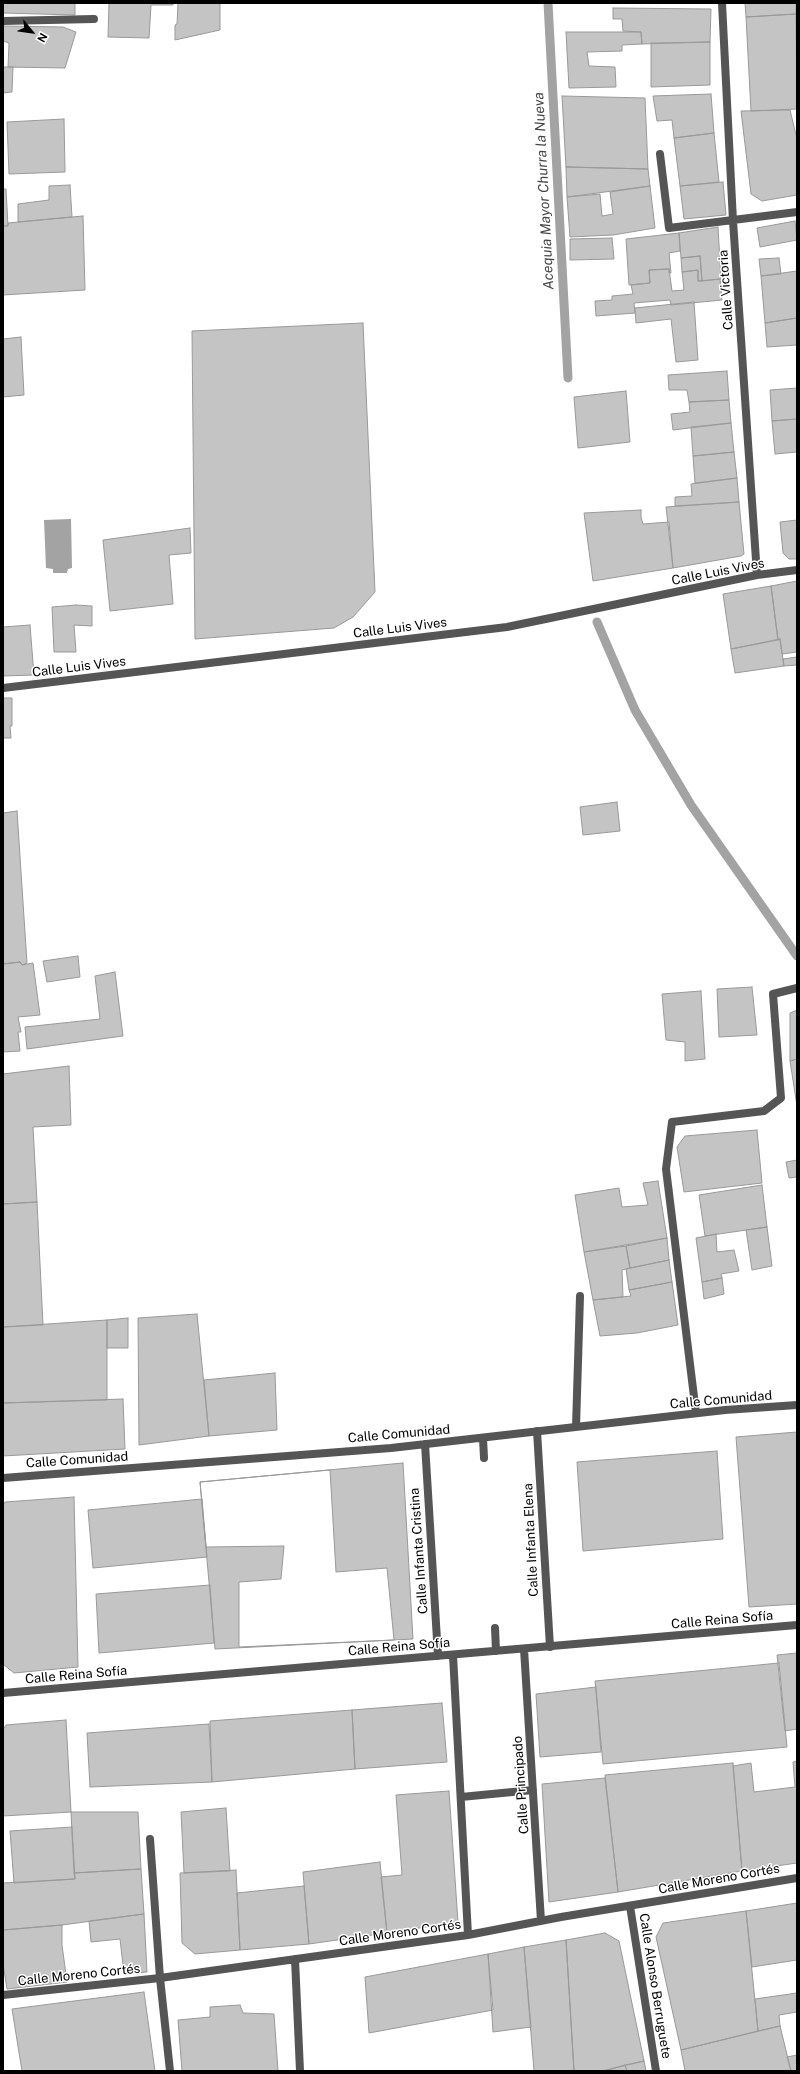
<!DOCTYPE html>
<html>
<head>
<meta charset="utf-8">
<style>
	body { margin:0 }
	#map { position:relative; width:800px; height:2074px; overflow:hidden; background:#fff; font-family:"Public Sans",sans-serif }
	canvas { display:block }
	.frame { position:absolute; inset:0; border:4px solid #000; pointer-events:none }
	.north { position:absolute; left:12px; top:12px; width:40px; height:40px; -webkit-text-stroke:3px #fff; paint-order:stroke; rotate:119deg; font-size:11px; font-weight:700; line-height:16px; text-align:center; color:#000 }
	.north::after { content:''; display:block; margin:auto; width:14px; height:18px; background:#000; clip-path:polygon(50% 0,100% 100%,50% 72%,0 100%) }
</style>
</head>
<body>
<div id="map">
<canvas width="800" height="2074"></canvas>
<div class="frame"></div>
<div class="north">N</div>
</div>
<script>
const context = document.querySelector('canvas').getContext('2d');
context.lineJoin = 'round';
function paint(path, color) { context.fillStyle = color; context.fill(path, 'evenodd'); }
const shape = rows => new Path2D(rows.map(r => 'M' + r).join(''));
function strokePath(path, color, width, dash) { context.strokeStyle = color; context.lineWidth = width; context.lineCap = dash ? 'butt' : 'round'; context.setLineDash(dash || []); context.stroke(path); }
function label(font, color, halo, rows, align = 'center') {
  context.font = font + ' "Public Sans",sans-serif'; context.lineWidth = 3; context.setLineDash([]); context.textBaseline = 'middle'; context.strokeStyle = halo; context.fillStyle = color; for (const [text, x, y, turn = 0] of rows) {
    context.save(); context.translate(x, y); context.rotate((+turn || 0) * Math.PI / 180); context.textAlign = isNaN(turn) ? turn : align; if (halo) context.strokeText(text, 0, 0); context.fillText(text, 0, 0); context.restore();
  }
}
paint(shape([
	[71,519,72,568,68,569,67,573,53,573,53,569,46,568,44,520]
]), '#a3a3a3');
strokePath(shape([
	[548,3,568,378],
	[597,622,635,710,691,805,797,956]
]), '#a3a3a3', 9);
const building = shape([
	[3,3,75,3,75,15,3,13,3,3],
	[109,3,173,3,173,5,151,5,149,38,108,37,109,3],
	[178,3,220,3,220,30,175,40,175,25,177,24,178,3],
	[745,3,796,3,796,14,746,17,745,3],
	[613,8,711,9,710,42,642,44,641,32,623,31,622,19,613,19,613,8],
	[796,14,797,109,751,111,746,17,796,14],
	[3,26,63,27,76,32,65,68,8,67,9,43,3,41,3,26],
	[566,32,641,32,642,44,622,45,622,51,587,52,589,66,615,67,616,87,569,88,566,32],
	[710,42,710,85,651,87,651,43,710,42],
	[3,67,13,67,12,92,3,93,3,67],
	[711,94,714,133,674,138,672,120,657,121,653,96,711,94],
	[562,96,645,98,648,169,566,167,562,96],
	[790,110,797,139,797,195,762,201,751,194,741,111,790,110],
	[64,119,65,172,9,174,7,122,64,119],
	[714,133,719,182,680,186,674,138,714,133],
	[566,167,648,169,650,186,567,197,566,167],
	[723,182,726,215,684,219,680,186,723,182],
	[70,185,72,217,18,222,18,204,49,200,49,186,70,185],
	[650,186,655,228,613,235,570,237,567,197,600,194,602,216,613,214,610,192,650,186],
	[3,189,6,189,8,226,3,226,3,189],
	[83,216,85,290,3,295,3,226,8,226,8,223,83,216],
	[795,221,797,240,760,247,757,228,795,221],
	[718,227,721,279,702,281,700,256,681,258,679,233,718,227],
	[679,233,680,251,669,253,671,273,669,273,669,269,649,270,650,283,629,285,626,239,679,233],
	[612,238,614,259,570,260,570,239,612,238],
	[700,256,702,281,698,281,698,270,682,272,681,258,700,256],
	[779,258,781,274,761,276,759,259,779,258],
	[669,269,672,291,684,290,682,272,698,270,698,281,720,279,722,300,671,305,670,300,634,303,635,313,596,316,595,301,612,300,612,296,633,294,631,285,650,283,649,270,669,269],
	[797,271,797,318,765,323,761,276,797,271],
	[694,302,698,360,676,362,671,319,636,323,635,308,694,302],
	[797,318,797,345,767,347,765,323,797,318],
	[363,323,375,592,353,617,334,628,195,639,192,331,363,323],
	[21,337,24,395,3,397,3,339,21,337],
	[727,371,729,400,689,402,687,390,669,390,668,375,727,371],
	[797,388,797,419,772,421,770,390,797,388],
	[626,391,630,442,578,448,574,397,626,391],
	[729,400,731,423,673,430,671,414,690,412,689,402,729,400],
	[797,419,797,452,775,454,772,421,797,419],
	[731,423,734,452,693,456,691,427,731,423],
	[734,452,737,478,695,483,693,456,734,452],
	[737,478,739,502,675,506,675,497,692,496,691,484,737,478],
	[739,502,744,554,741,556,673,568,666,507,739,502],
	[641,510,641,517,643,524,669,522,673,568,593,581,584,513,641,510],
	[797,520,797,559,789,559,783,553,780,522,797,520],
	[190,528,191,553,169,555,173,604,110,611,103,540,190,528],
	[797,581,797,652,782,654,780,639,778,640,771,586,797,581],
	[771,586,778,640,731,649,723,594,771,586],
	[76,605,92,606,92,626,74,625,76,652,54,652,52,607,76,605],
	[30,625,34,675,3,676,3,627,30,625],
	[780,639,784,666,735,673,731,649,780,639],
	[797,657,797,665,784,666,783,659,797,657],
	[3,698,12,698,12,726,10,726,11,738,3,738,3,698],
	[617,802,620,831,583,835,580,807,617,802],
	[17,811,27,963,22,965,20,962,3,964,3,813,17,811],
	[78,956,80,977,47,982,43,961,78,956],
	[20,962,22,965,33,963,40,1015,18,1017,21,1032,18,1032,20,1051,3,1052,3,964,20,962],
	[115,972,123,1036,27,1049,25,1027,100,1019,95,976,115,972],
	[752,987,757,1035,719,1037,717,989,752,987],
	[701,991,705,1059,685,1061,685,1042,666,1040,662,994,701,991],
	[797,1010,797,1059,790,1061,790,1013,797,1010],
	[797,1059,797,1106,790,1061,797,1059],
	[69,1066,71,1125,33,1127,37,1202,3,1204,3,1074,69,1066],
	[757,1130,762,1183,684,1192,677,1147,685,1136,757,1130],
	[797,1160,797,1177,789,1178,786,1162,797,1160],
	[658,1181,667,1238,584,1252,575,1195,619,1188,622,1207,648,1205,643,1183,658,1181],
	[762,1185,767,1227,705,1236,699,1195,762,1185],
	[37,1202,43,1325,3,1327,3,1204,37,1202],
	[767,1227,772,1266,752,1270,746,1230,767,1227],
	[716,1234,717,1252,734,1250,739,1271,721,1274,722,1278,702,1282,696,1238,716,1234],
	[667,1238,669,1260,630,1268,626,1246,667,1238],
	[626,1246,630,1268,622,1270,623,1297,593,1300,584,1252,626,1246],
	[669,1260,672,1282,629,1290,626,1269,669,1260],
	[722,1278,724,1294,704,1299,702,1282,722,1278],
	[672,1282,678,1325,637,1333,600,1336,593,1300,631,1296,629,1290,672,1282],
	[197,1314,209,1436,139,1445,138,1318,197,1314],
	[128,1318,128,1348,107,1348,107,1320,128,1318],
	[107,1320,107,1400,3,1403,3,1327,107,1320],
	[275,1373,277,1430,209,1436,204,1380,275,1373],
	[123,1399,125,1449,3,1456,3,1403,123,1399],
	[797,1432,797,1604,749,1607,736,1437,797,1432],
	[717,1451,723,1539,583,1551,577,1462,717,1451],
	[403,1463,413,1639,215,1649,200,1482,403,1463],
	[330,1470,336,1572,387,1568,394,1640,239,1647,239,1582,281,1579,284,1546,206,1547,200,1482,330,1470],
	[74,1497,78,1667,14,1673,3,1664,3,1505,5,1502,74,1497],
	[202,1499,207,1557,93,1568,88,1510,202,1499],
	[210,1585,214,1643,99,1653,96,1594,210,1585],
	[797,1653,797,1729,785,1731,777,1655,797,1653],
	[779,1663,787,1747,603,1764,595,1681,779,1663],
	[596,1687,601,1752,540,1757,536,1694,596,1687],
	[442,1703,447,1762,355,1769,352,1710,442,1703],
	[352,1710,355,1769,212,1782,210,1721,352,1710],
	[66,1720,71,1812,3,1816,3,1730,6,1725,66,1720],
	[209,1724,212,1782,90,1787,87,1733,209,1724],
	[797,1761,797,1863,742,1871,733,1766,751,1763,754,1792,795,1787,793,1762,797,1761],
	[733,1763,742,1871,618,1892,605,1775,733,1763],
	[605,1778,618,1892,549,1902,542,1784,605,1778],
	[449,1791,458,1922,387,1933,381,1877,402,1875,396,1795,449,1791],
	[226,1808,230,1871,184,1873,181,1812,226,1808],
	[71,1812,138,1812,141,1869,74,1873,71,1812],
	[72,1827,75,1879,14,1883,10,1831,72,1827],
	[380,1862,387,1933,309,1944,303,1872,380,1862],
	[141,1869,144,1914,62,1925,3,1930,3,1883,75,1879,74,1873,141,1869],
	[236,1870,240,1950,195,1954,182,1943,180,1873,236,1870],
	[304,1886,309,1944,240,1950,237,1893,304,1886],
	[797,1903,797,1960,752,1967,746,1911,797,1903],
	[746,1911,758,2031,681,2050,656,1937,663,1923,746,1911],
	[144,1914,147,1972,124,1974,120,1939,91,1942,89,1921,144,1914],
	[62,1925,62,1945,67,1982,7,1989,3,1964,3,1930,62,1925],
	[605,1933,619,1941,644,2061,603,2071,574,2071,566,1940,605,1933],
	[566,1940,574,2071,534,2071,524,1947,566,1940],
	[524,1947,531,2027,493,2032,488,1954,524,1947],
	[488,1954,493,2010,369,2033,365,1977,488,1954],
	[144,1992,155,2071,22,2071,12,2009,144,1992],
	[797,1993,797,2012,779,2015,780,2026,758,2031,755,1999,797,1993],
	[240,2005,243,2013,274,2014,278,2071,182,2071,178,2020,210,2017,210,2007,240,2005],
	[780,2026,791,2071,685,2071,681,2050,780,2026],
	[797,2055,797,2071,791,2071,787,2057,797,2055],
	[644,2061,646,2071,627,2071,625,2065,644,2061],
	[625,2065,627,2071,603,2071,625,2065]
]);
paint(building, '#c4c4c4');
strokePath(building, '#999', 1);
strokePath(shape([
	[722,3,733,221,757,575],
	[3,21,94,19],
	[660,154,669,228,797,212],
	[3,688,507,627,757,575,797,570],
	[696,1413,666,1169,672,1122,764,1111,781,1098,773,994,797,988],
	[576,1427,580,1296],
	[537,1431,550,1647],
	[483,1438,484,1458],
	[425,1444,438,1656],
	[3,1478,391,1448,725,1410,797,1405],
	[495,1628,496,1651],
	[524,1649,541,1921],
	[453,1655,468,1935],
	[3,1693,797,1625],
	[461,1797,533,1790],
	[150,1839,160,1978,170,2071],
	[630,1906,656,2071],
	[295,1959,300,2071],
	[3,1995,160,1978,468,1935,561,1917,797,1878]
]), '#555', 8);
label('13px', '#000', '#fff', [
	["Calle Victoria",726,290,-94],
	["Calle Luis Vives",718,572,-11],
	["Calle Luis Vives",400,628,-7],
	["Calle Luis Vives",79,667,-7],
	["Calle Comunidad",721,1400,-5],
	["Calle Comunidad",399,1434,-5],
	["Calle Comunidad",77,1460,-4],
	["Calle Infanta Elena",531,1540,-93],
	["Calle Infanta Cristina",419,1551,-94],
	["Calle Reina Sofía",722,1620,-5],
	["Calle Reina Sofía",399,1647,-5],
	["Calle Reina Sofía",76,1675,-5],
	["Calle Principado",521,1785,-94],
	["Calle Moreno Cortés",719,1879,-10],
	["Calle Moreno Cortés",400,1933,-8],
	["Calle Moreno Cortés",79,1975,-6],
	["Calle Alonso Berruguete",655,1986,81]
]);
label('italic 14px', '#444', '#fff', [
	["Acequia Mayor Churra la Nueva",544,191,-93]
]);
</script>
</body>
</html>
